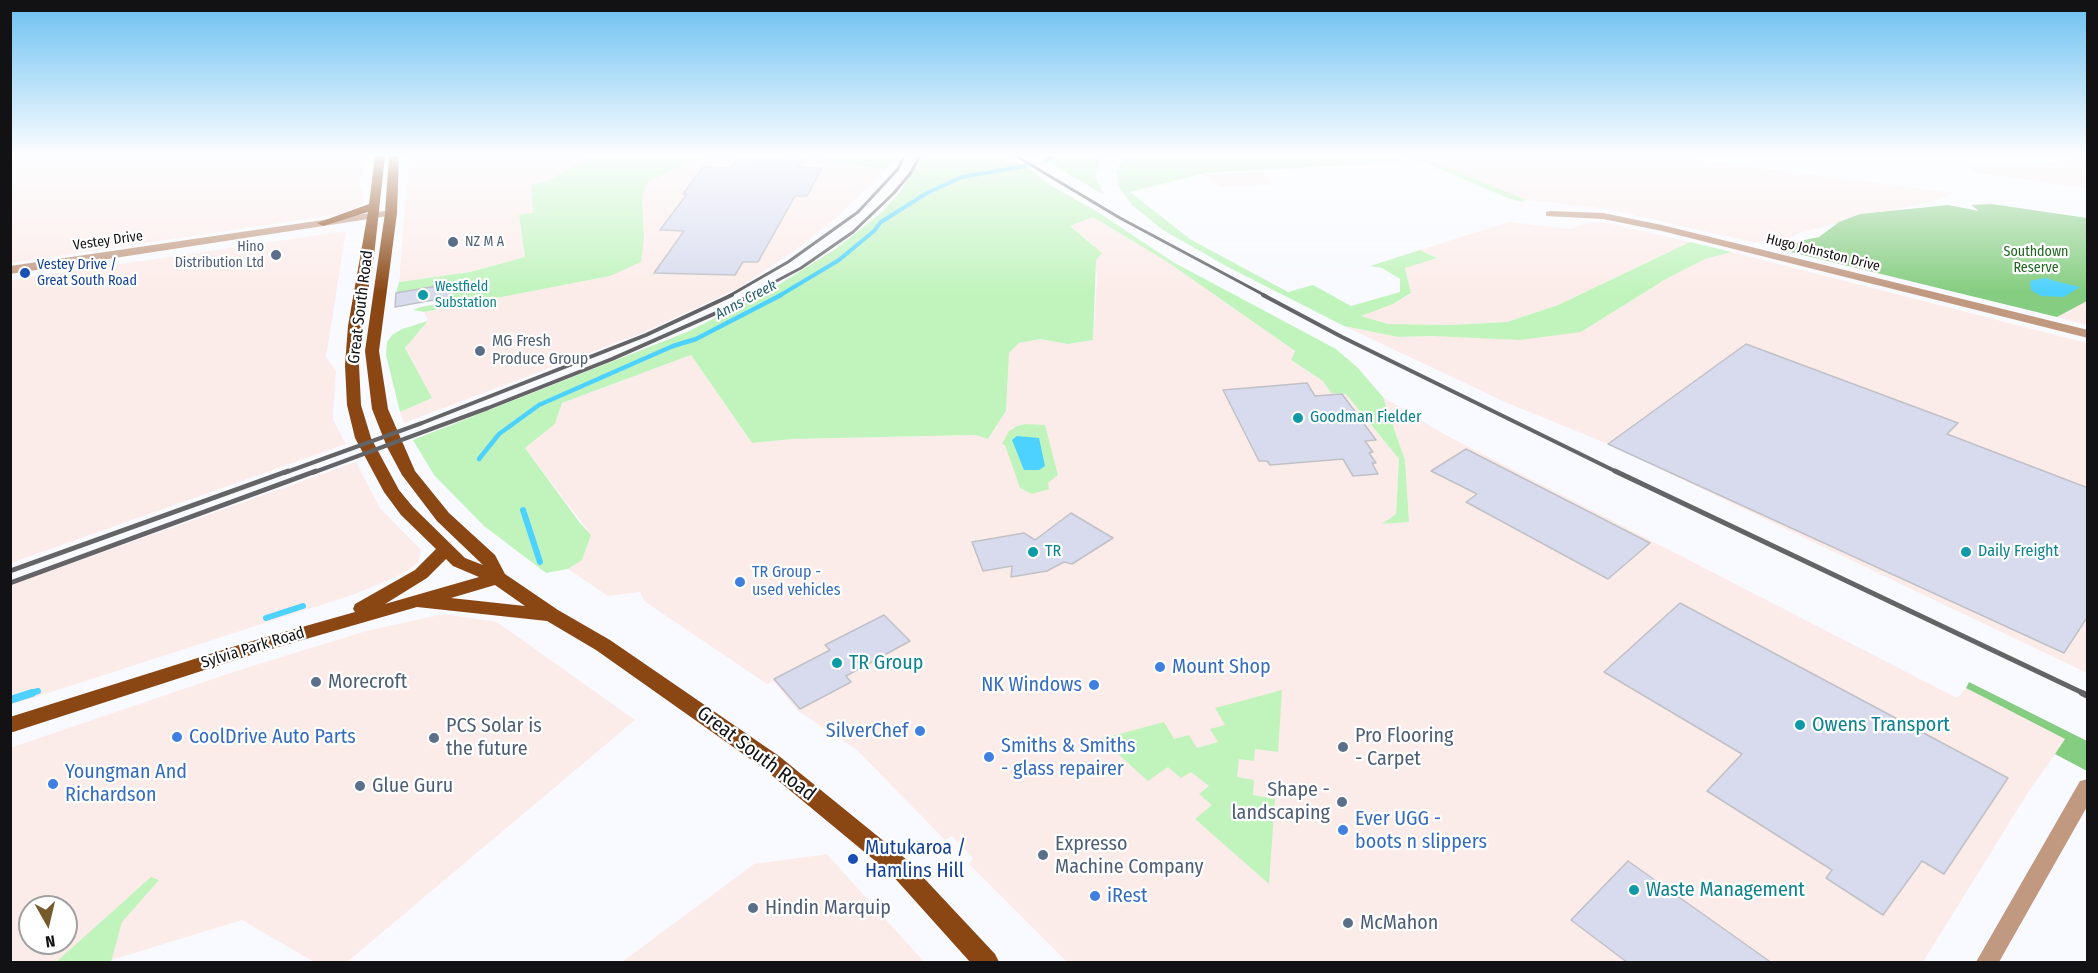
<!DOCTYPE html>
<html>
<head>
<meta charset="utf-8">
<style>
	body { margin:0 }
	#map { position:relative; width:2098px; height:973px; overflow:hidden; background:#f9faff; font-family:"Fira Sans Condensed",sans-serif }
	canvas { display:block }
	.frame { position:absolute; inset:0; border:12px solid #121214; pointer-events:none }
	.north { position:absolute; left:18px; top:895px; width:60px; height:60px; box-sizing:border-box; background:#fff; border:2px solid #a0a0a1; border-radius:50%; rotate:172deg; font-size:16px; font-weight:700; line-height:24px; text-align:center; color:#121214 }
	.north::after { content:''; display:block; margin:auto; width:21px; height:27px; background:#755a2c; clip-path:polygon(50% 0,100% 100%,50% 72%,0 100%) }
</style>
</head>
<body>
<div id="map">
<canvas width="2098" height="973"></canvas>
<div class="frame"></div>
<div class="north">N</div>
</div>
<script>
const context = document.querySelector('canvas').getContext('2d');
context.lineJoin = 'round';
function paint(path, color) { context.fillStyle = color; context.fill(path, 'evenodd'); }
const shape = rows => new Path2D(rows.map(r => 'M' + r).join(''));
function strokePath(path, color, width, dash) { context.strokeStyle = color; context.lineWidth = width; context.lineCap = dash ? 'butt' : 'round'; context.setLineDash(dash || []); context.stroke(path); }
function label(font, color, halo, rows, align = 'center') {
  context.font = font + ' "Fira Sans Condensed",sans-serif'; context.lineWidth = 4.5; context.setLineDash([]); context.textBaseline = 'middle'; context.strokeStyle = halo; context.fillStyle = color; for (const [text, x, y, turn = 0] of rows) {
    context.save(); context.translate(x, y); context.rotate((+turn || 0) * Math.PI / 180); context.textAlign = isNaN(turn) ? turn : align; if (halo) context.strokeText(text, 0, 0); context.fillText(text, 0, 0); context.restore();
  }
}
paint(shape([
	[10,156,367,156,359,184,363,193,363,203,355,209,341,214,11,263],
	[409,156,593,156,545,182,533,213,519,216,525,257,470,272,399,282],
	[715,156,804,156,886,170,837,217,798,248,739,288,642,333,404,423,400,412,431,398,405,348,428,321,424,312,610,276,644,236,642,197,647,183,684,164],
	[1405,156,1668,156,1954,193,1945,198,1798,233,1790,238,1755,243,1608,209,1527,200,1430,161],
	[2087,156,2087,188,1975,173,1970,166,2029,166],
	[1262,171,1272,184,1222,187,1202,175],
	[1093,217,1169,263,1295,351,1291,360,1323,381,1331,393,1346,393,1399,459,1396,514,1383,524,1409,522,1405,460,1383,397,1442,433,1957,698,1966,688,2066,739,2029,791,1923,962,1067,962,969,864,973,858,952,836,945,840,857,750,798,711,773,681,767,684,644,601,640,592,608,596,568,569,582,559,591,535,525,448,555,424,562,403,691,355,752,443,793,439,975,435,988,439,1006,411,1009,353,1019,343,1040,339,1068,344,1093,340,1097,277,1094,245,1070,226],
	[1509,222,1570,229,1592,222,1603,222,1690,242,1558,305,1507,322,1449,325,1388,324,1360,316,1393,304,1411,294,1405,268,1436,257,1420,250],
	[346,231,326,357,336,371,333,420,346,444,11,563,11,280],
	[1732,252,2087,343,2087,673,1608,444,1505,402,1344,326,1398,337,1581,332,1666,279,1705,259],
	[2087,301,2087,325,2057,317],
	[356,462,380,508,421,550,418,563,400,575,355,594,11,705,11,585],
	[444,614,497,622,635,720,347,962,314,962,242,920,105,962,11,962,10,748,236,671,366,631],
	[30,907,66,907,66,943,30,943],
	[827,854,924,962,622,962,754,864]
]), '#fcece9');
paint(shape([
	[593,156,715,156,684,164,647,183,642,197,644,236,641,262,610,276,424,312,413,310,420,307,448,302,449,284,396,293,399,282,470,272,525,257,519,215,533,213,531,185,545,182],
	[804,156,897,156,886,170],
	[923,156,1011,156,1055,188,1098,212,1173,262,1336,349,1358,368,1383,397,1405,460,1409,522,1382,524,1396,514,1399,459,1346,394,1331,393,1323,381,1291,360,1295,351,1169,263,1093,217,1070,226,1102,253,1096,260,1093,340,1068,344,1040,339,1019,343,1009,353,1006,411,988,439,975,435,793,439,752,443,691,355,562,403,555,424,525,448,580,523,591,535,582,560,568,569,546,573,484,526,434,475,413,440,687,332,767,292,837,248,882,212,900,192],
	[1039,156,1100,156,1095,177,1104,195],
	[1125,156,1397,156,1403,162,1206,173,1130,192,1190,239,1288,292,1313,285,1351,306,1400,292,1400,279,1382,268,1370,266,1420,250,1437,258,1405,268,1411,293,1393,304,1361,316,1388,324,1449,325,1507,322,1558,305,1690,242,1732,252,1705,259,1666,279,1581,332,1520,340,1432,336,1398,337,1344,326,1226,266,1163,230,1132,205,1119,187,1116,171],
	[1399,156,1430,161,1527,200,1521,202,1505,197,1424,162],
	[428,321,405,348,432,398,400,412,386,355,387,342,392,335,402,329],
	[1025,424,1045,425,1058,475,1048,483,1049,489,1032,494,1020,488,1005,445,1002,444,1009,431,1017,426],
	[1282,690,1278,752,1255,749,1254,761,1239,759,1237,777,1254,780,1253,795,1275,799,1269,884,1195,819,1212,805,1199,794,1209,786,1191,772,1181,778,1168,767,1148,781,1101,739,1164,722,1174,739,1189,735,1197,748,1218,742,1210,729,1225,725,1215,708],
	[151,877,159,880,122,922,111,962,56,962]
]), '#c1f4bd');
paint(shape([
	[1992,204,2087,218,2087,301,2057,317,1791,252,1799,241,1819,237,1839,222,1860,214,1948,205,1979,211,1971,205],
	[1969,682,2087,741,2087,771,2055,754,2065,739,1966,688]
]), '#85cd80');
paint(shape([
	[2045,278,2059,282,2080,287,2064,297,2041,296,2031,290,2030,281],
	[1017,436,1039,438,1045,466,1039,470,1024,470,1012,440]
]), '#4dd1ff');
strokePath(shape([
	[1046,160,1053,156],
	[779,296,839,260,874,231,881,222,927,193,962,177,1025,166]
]), '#4dd1ff', 4);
strokePath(shape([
	[479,459,499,434,539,405,673,346,696,339,781,295]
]), '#4dd1ff', 4.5);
strokePath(shape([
	[523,510,540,562],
	[266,618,303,606],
	[27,694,38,691]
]), '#4dd1ff', 6);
strokePath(shape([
	[10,700,32,693]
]), '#4dd1ff', 8);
const building = shape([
	[736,160,801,161,798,167,822,168,807,196,795,196,758,262,743,262,735,275,654,273,684,231,660,230,687,194,683,194,703,167,731,168,736,160],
	[449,284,450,297,395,307,396,293,449,284],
	[1746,344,1958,423,1947,434,2088,488,2088,616,2064,653,1608,444,1746,344],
	[1307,383,1315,396,1342,394,1376,440,1365,441,1373,452,1369,453,1376,463,1372,463,1378,474,1353,476,1343,459,1270,465,1267,461,1259,461,1223,390,1307,383],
	[1466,449,1650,543,1608,579,1466,502,1477,494,1431,471,1466,449],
	[1071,513,1113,538,1072,564,1064,562,1047,571,1011,577,1012,566,983,571,972,542,1024,533,1035,540,1071,513],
	[1680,603,2008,778,1944,874,1922,861,1883,915,1826,878,1832,870,1707,791,1742,754,1604,672,1680,603],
	[884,615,910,641,846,676,851,682,800,709,774,679,830,650,825,645,884,615],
	[1628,861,1772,963,1628,963,1571,920,1628,861]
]);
paint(building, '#d8dbee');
strokePath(building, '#c0c1c7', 1.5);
paint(shape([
	[1550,211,1603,213,1662,225,2088,330,2088,338,1662,231,1603,219,1546,216,1546,212,1550,211],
	[2088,779,2088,805,1999,962,1976,962,2080,781,2088,779]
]), '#c19981');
paint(shape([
	[391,210,395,211,395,215,10,274,10,266,391,210]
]), '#c19981');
paint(shape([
	[375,156,385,156,374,256,362,326,359,365,361,405,371,438,399,490,413,507,465,558,483,565,437,521,402,475,387,447,372,409,365,351,385,213,389,156,399,156,397,213,379,351,388,409,415,471,449,513,495,555,505,574,558,610,610,640,779,756,907,860,995,954,999,962,970,962,891,874,763,768,596,650,547,621,417,607,254,654,10,733,10,717,242,644,355,612,353,609,355,604,415,570,436,549,401,515,384,492,355,438,347,405,345,365,348,326,368,212,323,226,317,223,369,204,375,156],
	[446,559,453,566,479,577,385,604,427,578,446,559],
	[495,585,525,606,451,598,495,585]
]), '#8a4714');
strokePath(shape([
	[1016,156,1120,218,1266,296],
	[729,296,788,262,858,212,898,169,904,156],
	[748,296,801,268,853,232,893,194,910,174,920,156]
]), '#646467', 3);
strokePath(shape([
	[1263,295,1342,337,1619,473],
	[284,473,422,423,646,335,732,295],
	[312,473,488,408,612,359,723,310,751,295]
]), '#646467', 4);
strokePath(shape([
	[1615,471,2085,694],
	[10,571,288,471],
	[10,583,316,471]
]), '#646467', 5);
strokePath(shape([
	[2082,693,2088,696]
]), '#646467', 6);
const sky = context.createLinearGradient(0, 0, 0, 292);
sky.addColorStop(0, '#6ac0f1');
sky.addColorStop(0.53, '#fcfdff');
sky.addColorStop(1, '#fcfdff00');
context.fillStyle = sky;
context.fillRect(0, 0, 2098, 292);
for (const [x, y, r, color] of [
	[453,242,6,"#5c6f8a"],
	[276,255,6,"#5c6f8a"],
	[25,273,6,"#1a4fb4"],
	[423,295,6,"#0f9aa8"],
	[480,351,6,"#5c6f8a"],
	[1298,418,6,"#0f9aa8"],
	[1033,552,6,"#0f9aa8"],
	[1966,552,6,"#0f9aa8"],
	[740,582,6,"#3f7fe0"],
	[837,663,6,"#0f9aa8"],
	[1160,667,6,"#3f7fe0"],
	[316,682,6,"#5c6f8a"],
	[1094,685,6,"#3f7fe0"],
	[1800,725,6,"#0f9aa8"],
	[920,731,6,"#3f7fe0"],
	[177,737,6,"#3f7fe0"],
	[434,738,6,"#5c6f8a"],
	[1343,747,6,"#5c6f8a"],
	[989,757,6,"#3f7fe0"],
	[53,784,6,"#3f7fe0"],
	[360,786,6,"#5c6f8a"],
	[1342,802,6,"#5c6f8a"],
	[1343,830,6,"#3f7fe0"],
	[1043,855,6,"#5c6f8a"],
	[853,859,6,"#1a4fb4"],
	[1634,890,6,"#0f9aa8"],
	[1095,896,6,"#3f7fe0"],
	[753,908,6,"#5c6f8a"],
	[1348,923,6,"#5c6f8a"]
]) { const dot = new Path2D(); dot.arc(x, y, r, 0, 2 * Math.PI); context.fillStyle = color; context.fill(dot); strokePath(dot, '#fff', 2); }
label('14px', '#121214', '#fff', [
	["Vestey Drive",108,241,-8],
	["Hugo Johnston Drive",1823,253,14]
]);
label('14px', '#4e5e75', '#fff', [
	["NZ M A",465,242],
	["Hino",264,247,"right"],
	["Distribution Ltd",264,263,"right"]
], 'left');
label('14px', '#206820', '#fff', [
	["Southdown",2036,252],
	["Reserve",2036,268]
]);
label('14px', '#164399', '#fff', [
	["Vestey Drive /",37,265],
	["Great South Road",37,281]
], 'left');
label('14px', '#0d838f', '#fff', [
	["Westfield",435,287],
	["Substation",435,303]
], 'left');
label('italic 15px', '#2b5f73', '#fff', [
	["Anns Creek",746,300,-28]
]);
label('16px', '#121214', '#fff', [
	["Great South Road",361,307,-83],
	["Sylvia Park Road",253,648,-17]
]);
label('16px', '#4e5e75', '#fff', [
	["MG Fresh",492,342],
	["Produce Group",492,360]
], 'left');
label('16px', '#0d838f', '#fff', [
	["Goodman Fielder",1310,418],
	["TR",1045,552],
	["Daily Freight",1978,552]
], 'left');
label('16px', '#366cbe', '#fff', [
	["TR Group -",752,573],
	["used vehicles",752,591]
], 'left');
label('20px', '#0d838f', '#fff', [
	["TR Group",849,663],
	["Owens Transport",1812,725],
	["Waste Management",1646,890]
], 'left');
label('20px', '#366cbe', '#fff', [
	["Mount Shop",1172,667],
	["NK Windows",1082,685,"right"],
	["SilverChef",908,731,"right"],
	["CoolDrive Auto Parts",189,737],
	["Smiths & Smiths",1001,746],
	["- glass repairer",1001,769],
	["Youngman And",65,772],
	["Richardson",65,795],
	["Ever UGG -",1355,819],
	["boots n slippers",1355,842],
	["iRest",1107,896]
], 'left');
label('20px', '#4e5e75', '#fff', [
	["Morecroft",328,682],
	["PCS Solar is",446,726],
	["the future",446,749],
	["Pro Flooring",1355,736],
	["- Carpet",1355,759],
	["Glue Guru",372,786],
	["Shape -",1330,790,"right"],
	["landscaping",1330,813,"right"],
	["Expresso",1055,844],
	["Machine Company",1055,867],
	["Hindin Marquip",765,908],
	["McMahon",1360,923]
], 'left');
label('20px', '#121214', '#fff', [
	["Great South Road",756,754,37]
]);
label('20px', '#164399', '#fff', [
	["Mutukaroa /",865,848],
	["Hamlins Hill",865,871]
], 'left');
</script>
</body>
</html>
